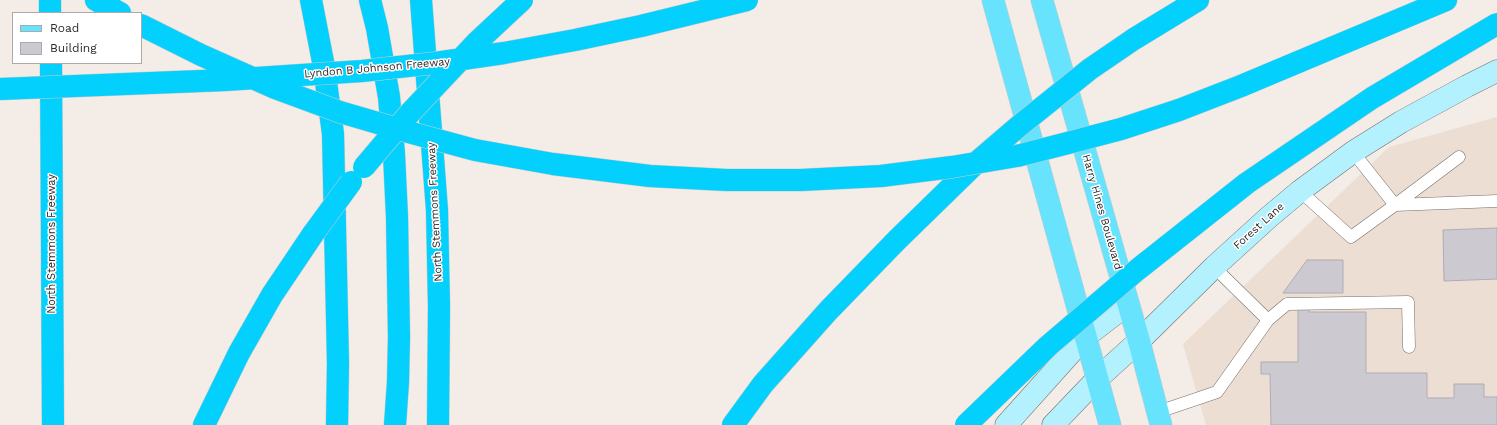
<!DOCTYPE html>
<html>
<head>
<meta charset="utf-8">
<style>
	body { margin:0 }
	#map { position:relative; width:1497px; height:425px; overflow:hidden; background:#f4ece6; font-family:"Work Sans",sans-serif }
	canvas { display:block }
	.legend { position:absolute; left:12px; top:12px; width:130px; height:52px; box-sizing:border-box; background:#fff; border:1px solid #aba9a9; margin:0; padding:5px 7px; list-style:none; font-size:12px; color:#2c2927 }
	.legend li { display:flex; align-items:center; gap:8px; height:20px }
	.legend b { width:20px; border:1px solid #aba9a9 }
</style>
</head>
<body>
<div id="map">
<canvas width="1497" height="425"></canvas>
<ul class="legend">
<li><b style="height:5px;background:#68e3fe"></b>Road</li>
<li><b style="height:11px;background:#ccc9d1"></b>Building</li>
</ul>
</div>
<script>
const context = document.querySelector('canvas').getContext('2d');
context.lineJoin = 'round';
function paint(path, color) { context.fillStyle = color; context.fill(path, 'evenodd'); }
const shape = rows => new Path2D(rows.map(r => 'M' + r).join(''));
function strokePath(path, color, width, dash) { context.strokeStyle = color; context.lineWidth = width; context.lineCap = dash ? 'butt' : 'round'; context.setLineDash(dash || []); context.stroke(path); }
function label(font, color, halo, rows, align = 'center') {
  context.font = font + ' "Work Sans",sans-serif'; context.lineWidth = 3; context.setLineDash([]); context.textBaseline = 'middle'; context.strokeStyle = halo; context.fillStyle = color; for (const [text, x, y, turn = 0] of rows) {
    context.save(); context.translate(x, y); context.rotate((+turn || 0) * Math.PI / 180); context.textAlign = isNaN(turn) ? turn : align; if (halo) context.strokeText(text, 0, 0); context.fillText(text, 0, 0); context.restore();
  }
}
paint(shape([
	[1497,117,1497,425,1206,425,1183,344,1389,147]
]), '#ecded3');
const building = shape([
	[1497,228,1497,279,1444,281,1443,230,1497,228],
	[1307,260,1343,260,1343,293,1283,293,1307,260],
	[1298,305,1309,305,1309,312,1366,312,1366,373,1427,373,1427,398,1454,398,1454,384,1484,384,1484,397,1497,397,1497,425,1271,425,1270,374,1261,374,1261,362,1298,362,1298,305]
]);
paint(building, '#ccc9d1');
strokePath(building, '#afacb4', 1);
const lane = shape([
	[1300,191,1351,237,1395,205,1353,152],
	[1395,205,1497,201],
	[1395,205,1459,157],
	[1268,320,1287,304,1408,302,1409,347],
	[1158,412,1217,392,1268,320,1214,267]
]);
const secondary = shape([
	[1006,425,1085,337,1128,304],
	[1053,425,1097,379,1139,341,1214,267,1269,217,1300,191,1353,152,1401,122,1467,86,1497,71]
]);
const primary = shape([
	[993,0,1110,425],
	[1042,0,1139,341,1161,425]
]);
const highway = shape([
	[50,0,50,13],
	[96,0,120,13],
	[311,0,324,67,333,134,338,363,337,425],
	[370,0,377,28,389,97,394,154,397,217,399,337,398,382,395,425],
	[421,0,437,210,439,306,438,425],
	[1134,39,1198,0],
	[51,63,53,425],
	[1179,110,1241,86,1446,0],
	[204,425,239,353,272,295,313,234],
	[733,425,763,384,828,311,897,240,977,162]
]);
strokePath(lane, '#756f6a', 13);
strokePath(secondary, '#756f6a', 23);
strokePath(primary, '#cccccb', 23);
strokePath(highway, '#cccccb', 23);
strokePath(lane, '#fff', 12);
strokePath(secondary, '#b4f1ff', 22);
strokePath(primary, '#68e3fe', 22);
strokePath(highway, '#04d0fe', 22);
const highwayBridge = shape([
	[141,25,201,55,275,88,340,112,412,133,475,150,553,164,650,176,726,180,801,180,881,176,952,167,1017,156,1064,144,1121,129,1179,110],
	[0,89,226,80,362,71,435,63,504,53,575,40,641,26,747,0],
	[977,162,1019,126,1090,69,1134,39],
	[364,167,409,114,477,42,522,0],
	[313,234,351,182],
	[966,425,1048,346,1137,270,1247,183,1372,98,1497,24]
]);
strokePath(highwayBridge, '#cccccb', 23, []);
strokePath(highwayBridge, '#04d0fe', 22);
label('11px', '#2c2927', '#fff', [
	["Lyndon B Johnson Freeway",377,68,-5],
	["North Stemmons Freeway",435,212,-93],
	["Harry Hines Boulevard",1102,212,74],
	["Forest Lane",1259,226,-42],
	["North Stemmons Freeway",52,244,-90]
]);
</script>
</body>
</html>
